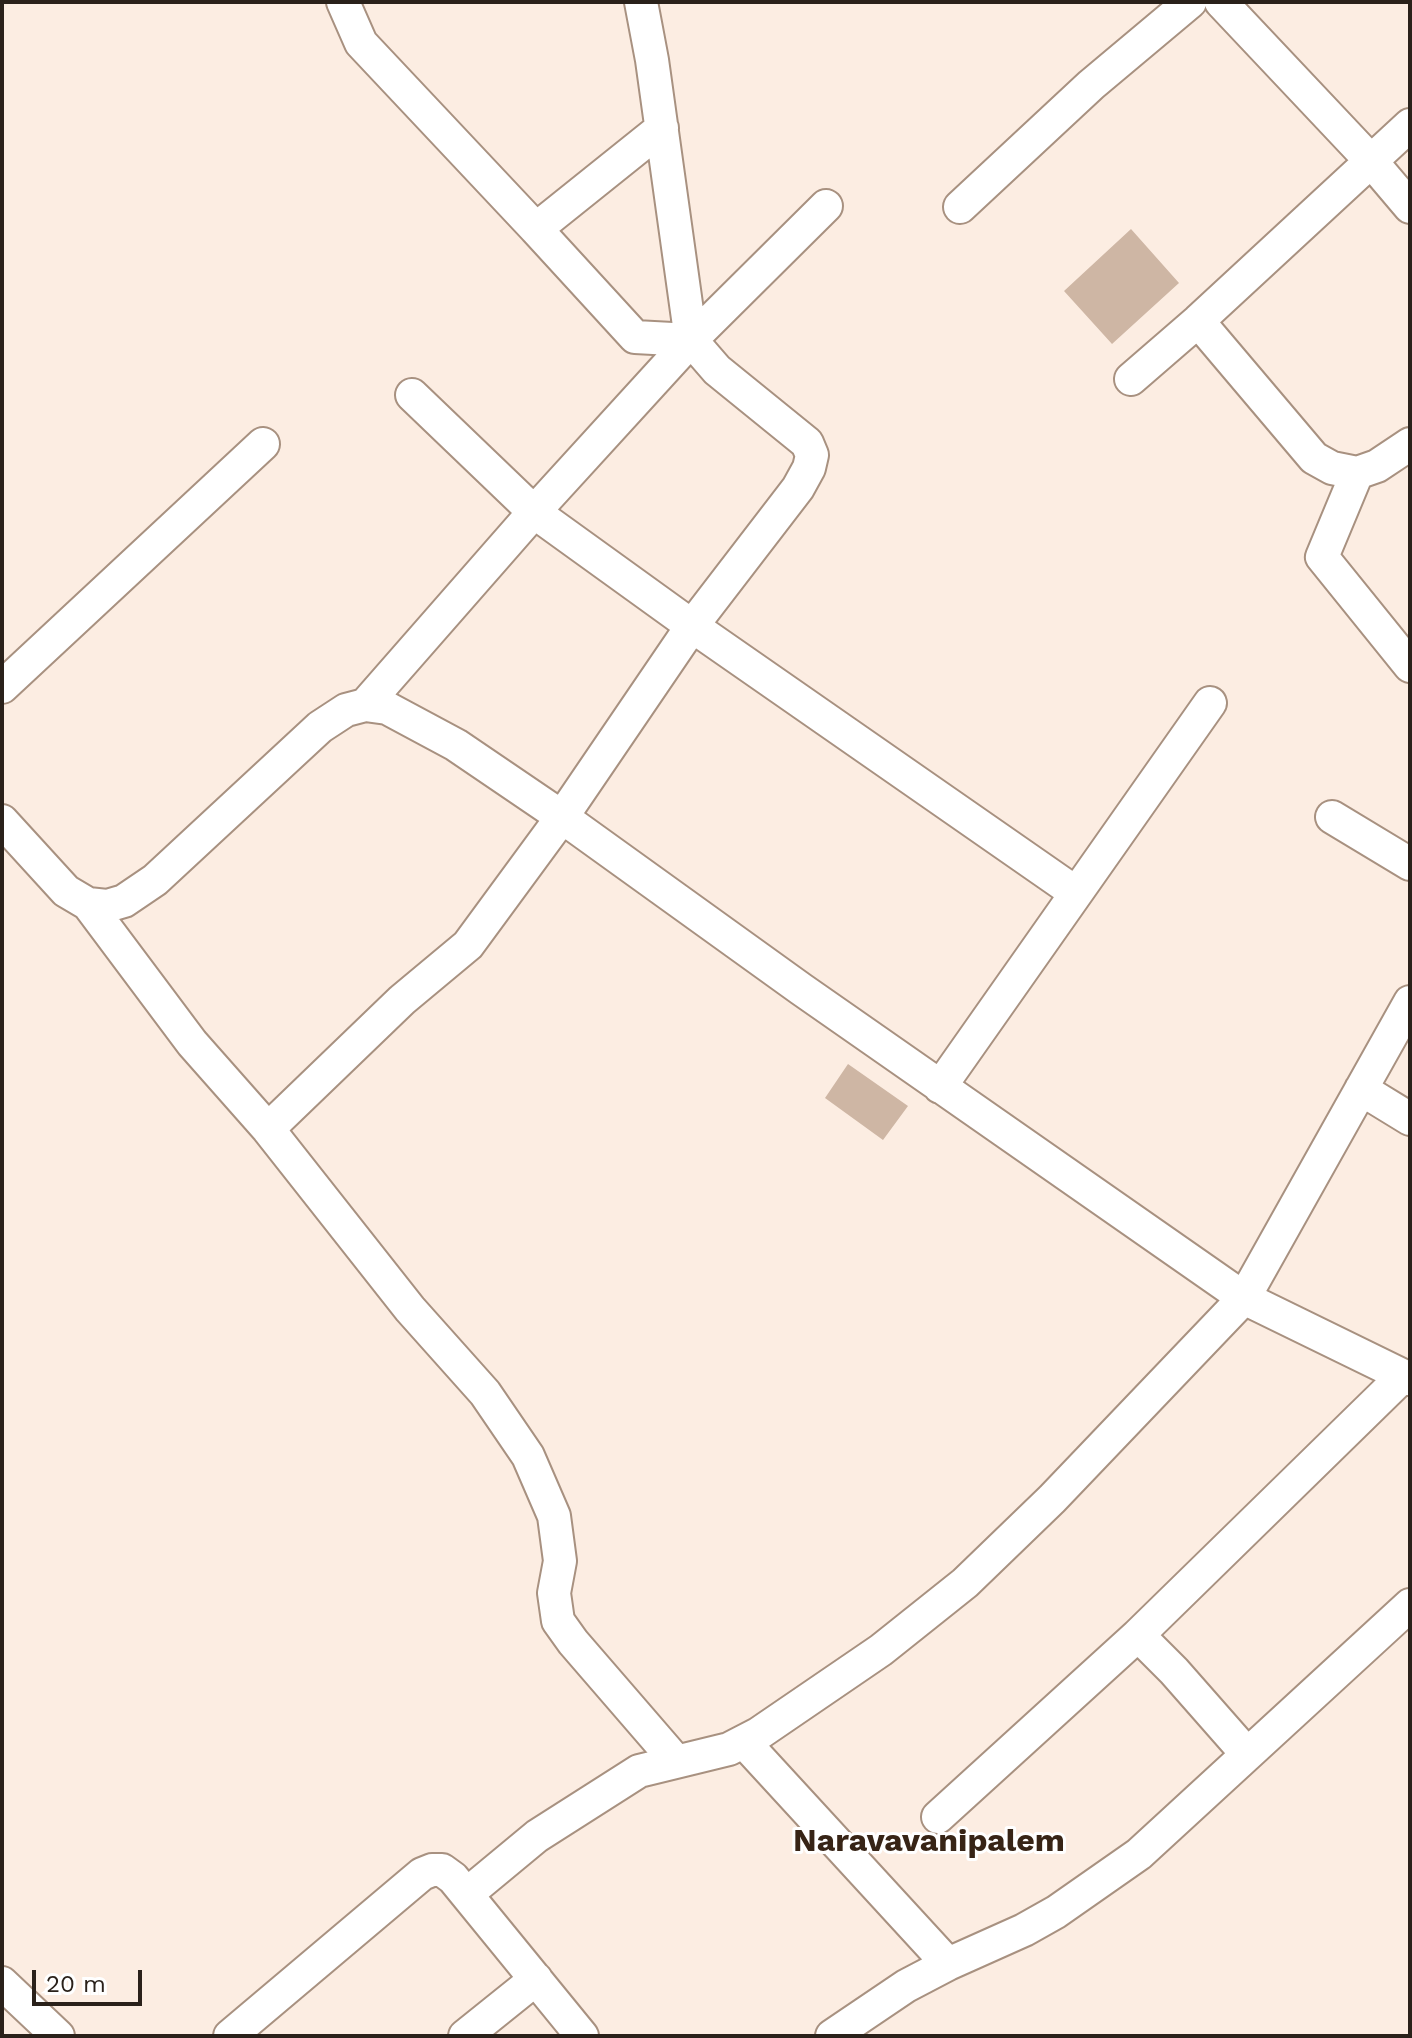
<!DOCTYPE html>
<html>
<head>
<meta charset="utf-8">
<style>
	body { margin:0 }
	#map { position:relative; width:1412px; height:2038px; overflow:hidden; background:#fcede2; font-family:"Work Sans",sans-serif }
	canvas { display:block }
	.frame { position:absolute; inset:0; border:4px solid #2a211a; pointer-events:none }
	.scale { position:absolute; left:32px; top:1970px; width:110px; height:36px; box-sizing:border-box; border:4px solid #2a211a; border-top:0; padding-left:10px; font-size:24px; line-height:28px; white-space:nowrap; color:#2a211a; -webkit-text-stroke:6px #fff; paint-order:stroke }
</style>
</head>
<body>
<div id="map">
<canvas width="1412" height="2038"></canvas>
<div class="frame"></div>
<div class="scale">20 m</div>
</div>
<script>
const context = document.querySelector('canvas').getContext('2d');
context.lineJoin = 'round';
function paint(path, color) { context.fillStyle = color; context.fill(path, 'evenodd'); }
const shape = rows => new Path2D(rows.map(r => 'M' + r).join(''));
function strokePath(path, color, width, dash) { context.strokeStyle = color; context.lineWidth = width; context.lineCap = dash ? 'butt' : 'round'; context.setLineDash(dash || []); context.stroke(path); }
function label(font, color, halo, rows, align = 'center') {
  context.font = font + ' "Work Sans",sans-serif'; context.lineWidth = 6; context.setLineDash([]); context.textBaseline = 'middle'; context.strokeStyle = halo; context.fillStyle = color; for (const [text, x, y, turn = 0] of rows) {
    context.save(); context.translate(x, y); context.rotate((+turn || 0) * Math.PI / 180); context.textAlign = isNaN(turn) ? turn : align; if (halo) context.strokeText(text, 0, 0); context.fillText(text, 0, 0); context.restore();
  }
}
paint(shape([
	[1131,229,1179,283,1112,344,1064,291],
	[848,1064,908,1106,883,1140,825,1098]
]), '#ceb6a4');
const street = shape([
	[343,2,361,43,536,229],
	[1221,2,1371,161,1410,207],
	[662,128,536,229,635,337,691,340],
	[960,207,1091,85,1190,2],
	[1198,321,1314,458,1332,468,1357,473,1377,466,1410,444],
	[1131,379,1198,321,1410,125],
	[412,395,534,512,692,626,1076,893],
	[1357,473,1322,557,1410,666],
	[2,687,263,444],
	[365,705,534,512,691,340,826,206],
	[1332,817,1410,864],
	[2,821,66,891,88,904,107,906,124,901,155,880,320,727,346,710,365,705,387,708,456,745,562,817,801,989,1244,1298,1410,1379],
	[88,904,192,1043,268,1129,410,1309,485,1393,528,1456,554,1516,560,1561,554,1593,558,1621,573,1642,675,1760],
	[940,1087,1210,703],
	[1361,1089,1410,1119],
	[268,1129,402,1000,468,945,562,817,692,626,798,488,809,468,812,455,807,443,717,370,691,340,652,60,641,2],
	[1138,1635,1403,1376],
	[744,1742,948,1964],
	[938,1817,1138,1635,1174,1671,1247,1754],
	[467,1894,537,1836,639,1771,729,1749,758,1734,881,1650,965,1583,1052,1499,1244,1298,1410,1002],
	[2,1983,58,2036],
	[230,2036,422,1874,432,1870,442,1870,453,1878,582,2036],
	[465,2036,536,1979],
	[832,2036,906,1986,948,1964,1024,1930,1056,1912,1139,1854,1410,1605]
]);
strokePath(street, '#a89180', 36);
strokePath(street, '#fff', 32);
label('bold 32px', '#372416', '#fff', [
	["Naravavanipalem",929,1842]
]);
</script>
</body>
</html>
